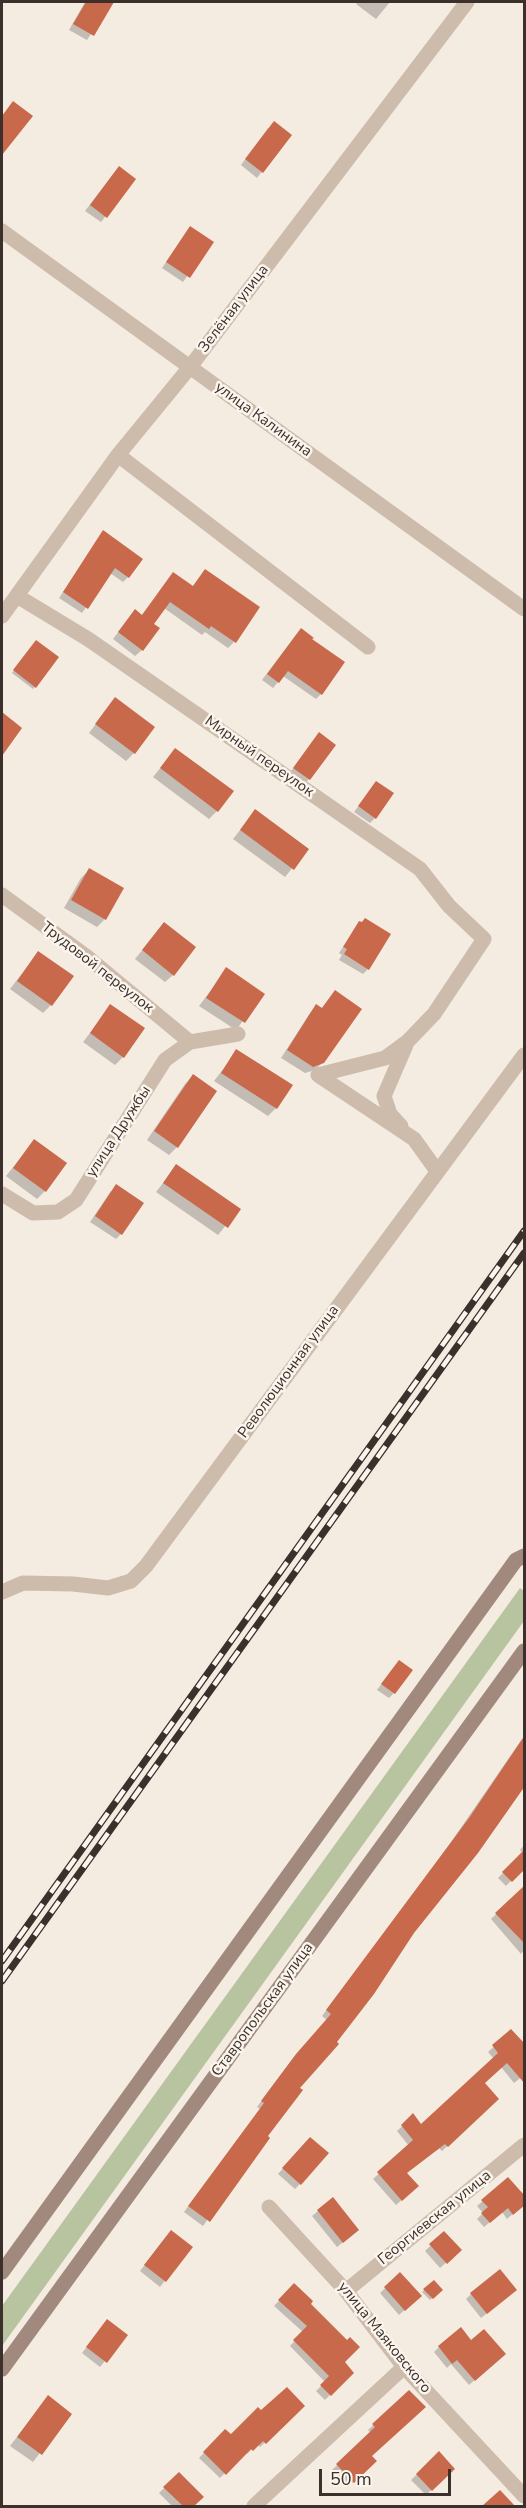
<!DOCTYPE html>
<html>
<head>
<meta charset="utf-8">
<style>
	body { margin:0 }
	#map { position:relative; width:526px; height:2508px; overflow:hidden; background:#f4ebe1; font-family:"Nunito Sans",sans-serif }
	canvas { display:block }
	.frame { position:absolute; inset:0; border:3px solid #3b302b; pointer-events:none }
	.scale { position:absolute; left:319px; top:2469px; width:132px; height:27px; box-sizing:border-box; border:3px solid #3b302b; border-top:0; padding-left:8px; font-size:18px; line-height:21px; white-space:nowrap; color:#3b302b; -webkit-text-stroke:4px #fbf5ee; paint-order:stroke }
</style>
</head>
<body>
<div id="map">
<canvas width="526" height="2508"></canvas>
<div class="frame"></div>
<div class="scale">50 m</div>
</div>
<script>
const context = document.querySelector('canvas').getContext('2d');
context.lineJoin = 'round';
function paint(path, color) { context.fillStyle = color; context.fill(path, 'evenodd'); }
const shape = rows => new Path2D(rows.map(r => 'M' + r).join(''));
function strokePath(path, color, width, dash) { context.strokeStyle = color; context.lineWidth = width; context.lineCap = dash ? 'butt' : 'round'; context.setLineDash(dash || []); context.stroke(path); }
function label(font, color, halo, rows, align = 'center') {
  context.font = font + ' "Nunito Sans",sans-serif'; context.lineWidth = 5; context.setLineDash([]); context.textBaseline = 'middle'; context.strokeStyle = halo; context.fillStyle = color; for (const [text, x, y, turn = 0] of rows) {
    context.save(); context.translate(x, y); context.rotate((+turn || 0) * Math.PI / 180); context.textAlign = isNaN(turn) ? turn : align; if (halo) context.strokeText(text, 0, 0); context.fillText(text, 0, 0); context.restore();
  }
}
paint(shape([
	[520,1588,524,1591,524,1621,2,2346,2,2306]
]), '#b8c4a0');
paint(shape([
	[85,2,112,3,87,40,69,30],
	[358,2,390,2,376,19,356,4],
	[268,128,290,135,257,178,241,165],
	[114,173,134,179,101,222,85,211],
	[190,228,212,242,183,282,162,268],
	[103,532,128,577,123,582,110,573,82,613,59,598],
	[205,571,234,642,228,648,205,632,202,635,164,608,152,624,142,650,135,656,113,639,129,618,141,616,174,574,192,587],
	[296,635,321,694,316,699,283,676,273,688,262,680],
	[34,644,35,687,33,689,12,673],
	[115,699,134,753,126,761,89,733],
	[2,714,20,729,2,753],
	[314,740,309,779,304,784,289,774],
	[175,750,217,811,209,819,153,777],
	[376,783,375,818,370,823,354,812],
	[255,811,307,850,285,877,233,839],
	[89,870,105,919,97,927,64,908,81,878],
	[360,922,368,969,363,974,339,960,342,955,339,953],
	[164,924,173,975,165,982,135,959],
	[38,953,51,1005,43,1013,10,989],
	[227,969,263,994,236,1030,199,1006],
	[335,992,323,1062,315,1070,305,1073,281,1058,310,1013,317,1006,321,1009],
	[111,1006,123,1057,115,1065,83,1042],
	[237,1051,276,1108,268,1116,214,1081],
	[193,1076,177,1147,169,1155,147,1140,185,1084],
	[34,1141,45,1191,37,1199,6,1176],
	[177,1165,239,1209,218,1235,156,1192],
	[111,1191,121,1234,116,1239,90,1222],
	[394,1667,394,1693,389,1698,377,1690],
	[524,1736,413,1933,298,2088,203,2226,184,2212,260,2109,257,2107,291,2061,327,2020,322,2016,427,1877],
	[524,1845,524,1867,506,1886,498,1878,523,1853,520,1850],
	[522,1889,524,1950,521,1954,491,1919],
	[511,2031,524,2075,514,2083,501,2067,483,2083,497,2099,442,2151,439,2148,406,2173,412,2191,396,2205,373,2179,409,2146,397,2131,413,2116,421,2126,494,2059,488,2052],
	[305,2144,300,2184,295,2189,278,2174],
	[508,2179,524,2204,507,2219,502,2212,484,2227,477,2219,483,2213,477,2206],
	[318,2211,352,2235,337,2247,312,2216],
	[444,2233,460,2250,440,2268,425,2251],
	[166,2237,191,2247,160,2287,140,2271],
	[400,2274,420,2296,399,2315,380,2293],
	[434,2282,441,2290,430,2300,422,2292],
	[294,2285,309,2304,342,2362,352,2373,325,2400,316,2391,325,2382,290,2346,303,2332,274,2306],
	[471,2294,510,2295,481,2318,466,2299],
	[102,2327,126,2335,100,2367,82,2353],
	[471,2342,499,2359,469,2385,451,2364,447,2368,434,2352,439,2347],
	[409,2392,370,2456,375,2461,348,2487,332,2470,371,2433,368,2430],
	[48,2397,70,2414,33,2462,10,2446],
	[303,2406,260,2447,257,2444,247,2454,245,2452,220,2478,199,2458,225,2431,231,2436,261,2412],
	[439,2453,453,2469,426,2495,411,2480],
	[179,2474,202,2497,192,2506,172,2506,159,2493]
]), '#0003');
paint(shape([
	[86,2,114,2,94,36,73,24],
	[13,101,33,116,2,155,2,116],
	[274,121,292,135,263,173,245,159],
	[119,166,136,179,107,218,90,205],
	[190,226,214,242,190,278,166,262],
	[103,530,143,559,129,578,115,568,88,609,63,592],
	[205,569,260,607,236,643,211,626,209,629,170,602,154,624,160,628,143,651,118,632,135,609,142,615,173,572,193,586],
	[301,628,314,638,312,639,345,662,322,695,288,671,279,683,267,674],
	[36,640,59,657,36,688,13,670],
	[115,697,155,727,135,754,95,724],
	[2,712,22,728,2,756],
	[319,732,336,745,310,780,293,768],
	[175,748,234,791,218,812,160,768],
	[376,781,394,793,376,819,358,806],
	[255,809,309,849,294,870,240,830],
	[89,868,124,888,106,920,71,900],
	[365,918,391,934,369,970,344,954,347,949,343,947,359,921,362,922],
	[164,922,196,947,174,976,142,950],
	[38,951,74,976,52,1006,17,981],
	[226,967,265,994,245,1023,206,998],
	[335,990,362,1009,324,1063,313,1067,287,1050,316,1004,322,1008],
	[110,1004,145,1028,124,1058,90,1033],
	[236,1049,293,1085,277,1109,221,1073],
	[193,1074,217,1091,178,1148,154,1131],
	[34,1139,67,1163,46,1192,13,1168],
	[176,1164,241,1209,228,1228,163,1183],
	[116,1184,144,1203,122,1235,95,1216],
	[399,1660,413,1670,395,1694,381,1684],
	[525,1735,525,1786,478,1853,414,1933,374,1994,337,2042,339,2044,300,2088,303,2090,268,2136,270,2138,210,2222,188,2206,264,2103,261,2101,296,2054,331,2014,326,2010,469,1818],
	[525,1849,525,1869,512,1882,502,1872],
	[525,1885,525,1944,495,1913],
	[511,2029,525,2044,525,2084,507,2063,485,2083,499,2099,448,2147,445,2144,407,2173,419,2186,402,2201,377,2172,413,2140,401,2125,413,2113,421,2124,498,2053,492,2045],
	[310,2137,329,2153,301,2185,282,2168],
	[508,2177,525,2196,525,2205,513,2215,508,2208,490,2223,481,2213,488,2207,481,2200],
	[333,2197,359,2230,343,2243,317,2210],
	[171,2230,193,2247,166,2282,144,2265],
	[444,2231,462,2250,447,2264,429,2244],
	[500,2269,517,2290,487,2314,470,2293],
	[400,2272,422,2296,405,2311,384,2287],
	[434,2280,443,2290,433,2299,423,2289],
	[294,2283,313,2301,311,2304,347,2340,350,2337,360,2347,345,2362,354,2373,331,2396,320,2385,329,2376,293,2340,307,2326,278,2300],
	[107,2319,128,2335,107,2363,86,2347],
	[461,2327,471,2340,484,2329,506,2354,475,2381,457,2360,452,2364,438,2346],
	[287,2387,305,2406,266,2444,263,2441,253,2451,251,2449,226,2475,203,2452,225,2429,231,2434,258,2407,261,2410],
	[409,2390,426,2407,372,2456,377,2461,354,2483,336,2464,375,2427,372,2424],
	[48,2395,72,2414,42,2455,17,2437],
	[439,2451,455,2469,432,2491,416,2474],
	[179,2472,204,2497,194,2506,183,2506,163,2487],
	[500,2490,515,2506,482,2506]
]), '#c8694b');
strokePath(shape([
	[2,231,524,609],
	[118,455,368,647],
	[17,596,88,639,420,869,449,906,484,939,434,1014,408,1041,385,1058,318,1075,414,1139,437,1171],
	[2,616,118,455,190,367,467,2],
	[2,895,86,956,190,1042],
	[401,1126,390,1114,384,1096,406,1045],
	[2,1194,33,1213,58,1212,76,1200,165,1060,190,1042,238,1034],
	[2,1592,23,1583,73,1584,108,1588,131,1581,146,1566,524,1055],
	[269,2207,346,2291,404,2367,524,2496],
	[346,2291,524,2145],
	[254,2506,404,2367]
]), '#cdbbac', 15);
strokePath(shape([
	[2,2272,516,1560,524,1556],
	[2,2369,524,1651]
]), '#a18a7d', 15);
const rail = shape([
	[2,1961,524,1231],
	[2,1981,524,1253]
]);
strokePath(rail, '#3b302b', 7);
strokePath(rail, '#fbf5ee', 4.5, [14]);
label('15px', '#3b302b', '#fbf5ee', [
	["Зелёная улица",234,309,-53],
	["улица Калинина",263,420,36],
	["Мирный переулок",259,757,35],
	["Трудовой переулок",97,968,38],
	["улица Дружбы",119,1132,-57],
	["Революционная улица",289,1372,-54],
	["Ставропольская улица",263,2010,-54],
	["Георгиевская улица",435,2218,-39],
	["улица Маяковского",384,2338,51]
]);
</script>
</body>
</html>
